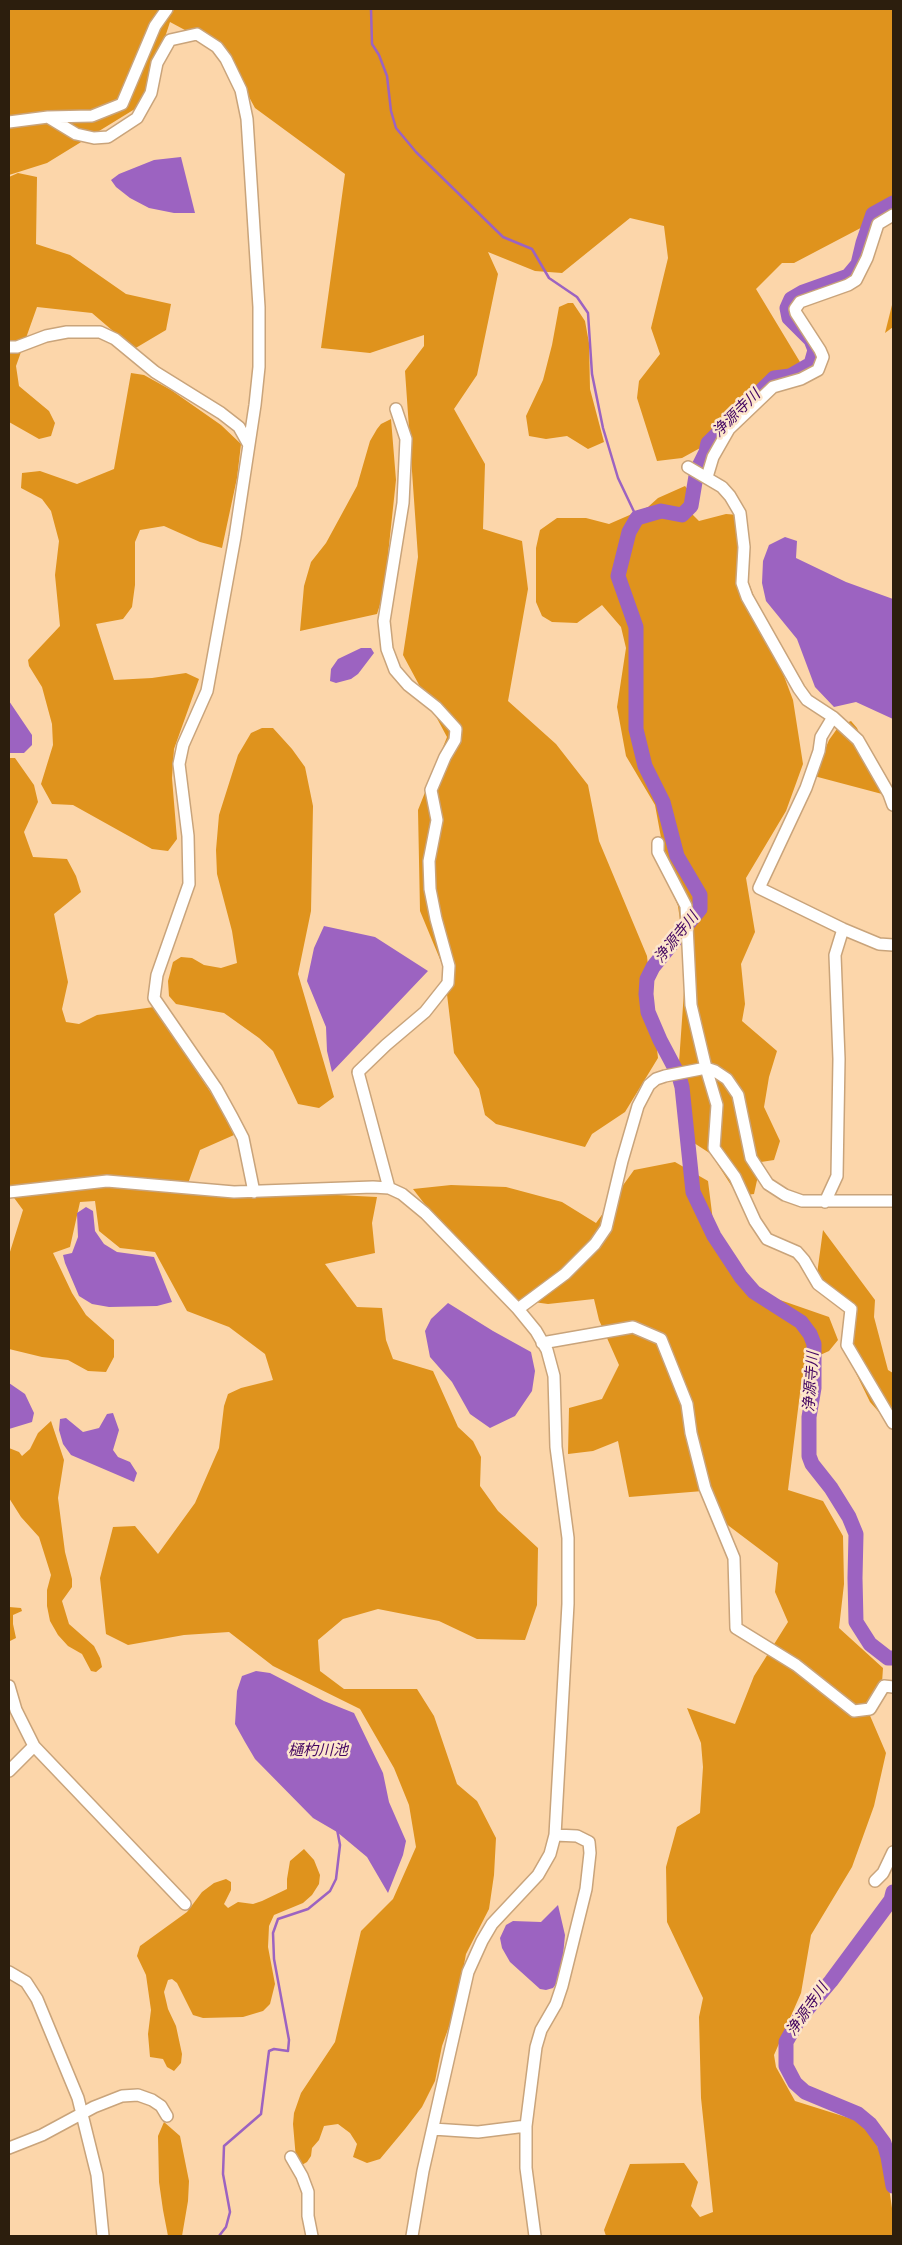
<!DOCTYPE html>
<html>
<head>
<meta charset="utf-8">
<style>
	body { margin:0 }
	#map { position:relative; width:902px; height:2245px; overflow:hidden; background:#fcd6aa; font-family:"Titillium Web",sans-serif }
	canvas { display:block }
	.frame { position:absolute; inset:0; border:10px solid #2c1e0d; pointer-events:none }
</style>
</head>
<body>
<div id="map">
<canvas width="902" height="2245"></canvas>
<div class="frame"></div>
</div>
<script>
const context = document.querySelector('canvas').getContext('2d');
context.lineJoin = 'round';
function paint(path, color) { context.fillStyle = color; context.fill(path, 'evenodd'); }
const shape = rows => new Path2D(rows.map(r => 'M' + r).join(''));
function strokePath(path, color, width, dash) { context.strokeStyle = color; context.lineWidth = width; context.lineCap = dash ? 'butt' : 'round'; context.setLineDash(dash || []); context.stroke(path); }
function label(font, color, halo, rows, align = 'center') {
  context.font = font + ' "Titillium Web","Noto Sans JP",sans-serif'; context.lineWidth = 5; context.setLineDash([]); context.textBaseline = 'middle'; context.strokeStyle = halo; context.fillStyle = color; for (const [text, x, y, turn = 0] of rows) {
    context.save(); context.translate(x, y); context.rotate((+turn || 0) * Math.PI / 180); context.textAlign = isNaN(turn) ? turn : align; if (halo) context.strokeText(text, 0, 0); context.fillText(text, 0, 0); context.restore();
  }
}
paint(shape([
	[9,9,893,9,893,211,794,263,782,263,756,289,800,362,713,428,702,447,682,458,657,461,637,398,639,381,660,354,651,328,668,258,664,226,630,218,562,273,535,271,488,252,498,274,477,375,454,409,485,464,483,529,522,541,528,589,508,701,556,744,588,785,599,841,647,956,658,1058,625,1112,592,1134,585,1147,496,1124,485,1115,479,1089,454,1053,444,969,420,911,418,810,447,737,403,655,418,557,405,371,424,346,424,335,370,353,321,348,345,174,255,108,224,51,170,22,143,104,47,163,9,175],
	[18,173,37,177,36,244,70,255,126,294,171,304,166,330,134,349,92,313,37,307,16,366,19,386,49,411,55,423,51,436,39,439,9,422,9,177],
	[893,301,893,327,885,333],
	[568,303,573,303,585,321,589,343,590,389,604,442,588,449,567,436,546,439,529,436,526,416,543,380,552,345,559,307],
	[131,373,144,375,171,390,221,425,241,444,237,478,222,548,200,542,164,526,140,530,135,542,135,585,132,607,123,619,96,624,114,680,152,678,186,673,199,679,174,749,172,778,177,839,168,851,152,849,73,805,52,804,41,784,53,745,52,724,42,687,29,666,28,660,60,626,55,575,59,541,51,511,42,499,21,488,22,473,40,471,77,484,114,469],
	[391,419,396,480,384,592,377,614,300,631,304,586,311,562,326,543,357,486,370,441,377,429,381,424],
	[685,486,689,491,686,508,699,521,726,514,739,515,749,541,744,570,793,700,803,764,786,811,746,878,755,932,741,964,745,1004,742,1021,777,1051,769,1077,764,1107,780,1141,774,1160,761,1162,754,1194,738,1196,711,1154,694,1143,677,1091,686,963,678,906,664,873,662,843,655,805,626,756,617,707,626,648,621,627,602,605,577,623,552,622,542,616,536,602,536,548,540,530,557,518,586,518,609,524,648,507,658,498],
	[851,721,857,728,884,788,882,794,814,776,829,740,839,726],
	[262,728,273,728,292,749,305,767,313,806,311,911,298,974,334,1097,319,1108,298,1104,273,1051,259,1038,224,1013,176,1004,169,996,168,981,173,962,181,957,192,958,204,965,221,968,237,963,232,931,217,874,216,850,219,815,238,755,251,733],
	[9,758,15,758,34,785,38,802,24,832,33,857,67,859,76,876,81,892,54,914,68,982,62,1009,66,1022,79,1024,97,1015,154,1007,215,1099,234,1135,200,1150,185,1192,239,1198,297,1193,377,1197,372,1223,375,1253,325,1264,357,1307,382,1308,386,1340,393,1359,433,1371,458,1427,473,1441,481,1457,480,1486,498,1511,538,1548,537,1605,525,1640,477,1639,439,1621,378,1609,343,1619,318,1640,320,1671,344,1689,417,1689,434,1716,457,1784,477,1801,496,1838,494,1875,489,1909,466,1954,456,2007,442,2046,435,2081,422,2107,405,2129,380,2159,367,2163,353,2157,357,2144,350,2133,338,2124,324,2126,319,2140,312,2148,311,2156,307,2162,300,2166,296,2159,293,2124,294,2113,301,2093,335,2042,361,1931,393,1899,416,1847,409,1805,394,1768,360,1709,273,1666,229,1632,184,1635,128,1645,106,1634,100,1578,113,1527,135,1526,158,1554,195,1503,219,1448,224,1406,228,1394,241,1388,273,1380,265,1354,229,1327,187,1311,155,1252,120,1248,99,1231,95,1201,80,1202,70,1247,53,1253,72,1293,86,1315,114,1340,114,1357,106,1372,88,1371,68,1360,42,1357,9,1349,9,1255,23,1210,9,1191],
	[675,1162,708,1181,717,1253,757,1292,829,1317,838,1340,829,1351,809,1360,800,1393,788,1490,823,1501,843,1536,844,1584,839,1628,883,1668,882,1683,865,1704,886,1753,874,1806,852,1867,811,1935,801,1993,774,2055,776,2067,795,2101,868,2124,886,2167,893,2215,893,2236,606,2236,604,2230,630,2164,684,2163,698,2182,691,2206,700,2217,713,2212,701,2098,699,2017,703,1998,667,1922,666,1867,677,1827,700,1813,703,1767,701,1743,687,1708,735,1724,754,1676,788,1622,775,1592,778,1563,725,1523,703,1491,629,1497,618,1441,593,1451,568,1454,569,1408,602,1399,619,1365,599,1320,594,1299,548,1304,512,1299,471,1264,413,1189,451,1185,506,1187,562,1202,596,1223,634,1170],
	[823,1230,875,1300,874,1317,888,1370,893,1373,893,1428,870,1402,851,1363,851,1316,817,1274],
	[51,1421,64,1460,58,1498,65,1552,72,1579,72,1587,62,1601,69,1624,94,1646,100,1658,102,1667,96,1672,91,1671,82,1654,68,1646,58,1635,50,1621,47,1606,47,1590,51,1575,39,1537,21,1517,9,1498,9,1448,19,1452,22,1456,30,1449,38,1433],
	[9,1607,21,1608,22,1611,13,1615,13,1624,16,1638,10,1641],
	[304,1849,314,1860,320,1875,319,1884,312,1895,303,1903,274,1915,269,1926,268,1947,275,1984,270,2004,263,2011,243,2017,203,2018,193,2015,177,1983,172,1979,168,1980,164,1992,168,2009,176,2026,182,2054,181,2063,174,2071,167,2067,163,2059,150,2057,148,2034,151,2010,146,1975,137,1956,140,1946,187,1912,202,1892,214,1883,226,1879,231,1882,231,1890,224,1904,228,1908,238,1902,253,1904,262,1901,287,1889,287,1879,290,1861],
	[164,2122,180,2136,189,2181,188,2201,182,2236,168,2236,163,2210,159,2182,158,2136]
]), '#df931d');
paint(shape([
	[181,157,195,213,174,213,149,208,130,198,116,187,111,180,119,174,154,160],
	[785,537,797,541,796,558,846,582,893,599,893,719,856,702,834,707,815,687,797,639,766,601,762,583,763,561,769,545],
	[361,648,371,648,374,653,358,674,351,679,336,683,330,681,331,669,338,659],
	[9,701,32,735,32,745,24,753,9,753],
	[324,926,375,937,428,971,332,1072,327,1051,326,1027,307,981,314,948],
	[86,1207,93,1211,95,1231,104,1244,117,1252,154,1257,172,1302,157,1306,109,1307,92,1304,79,1296,65,1263,63,1255,72,1253,78,1237,77,1213],
	[448,1303,493,1331,531,1352,535,1371,532,1391,515,1416,490,1428,470,1414,452,1382,430,1357,425,1331,431,1319],
	[9,1383,25,1394,34,1413,32,1422,9,1429],
	[113,1413,119,1430,113,1450,118,1457,130,1462,137,1473,134,1482,71,1455,63,1444,59,1430,60,1419,66,1418,83,1432,99,1428,107,1414],
	[256,1671,270,1673,324,1701,354,1713,383,1773,389,1802,406,1841,403,1855,388,1893,367,1857,337,1832,313,1818,255,1759,245,1742,235,1724,237,1691,242,1676],
	[558,1905,565,1935,563,1956,557,1983,553,1988,546,1990,540,1989,510,1962,502,1948,500,1938,506,1925,513,1921,541,1922]
]), '#9c63c1');
strokePath(shape([
	[371,9,372,44,379,55,387,76,391,111,396,128,416,152,503,237,532,249,549,278,577,297,588,313,592,374,603,428,618,478,637,518],
	[219,2236,226,2227,230,2212,223,2174,224,2146,261,2114,269,2051,274,2049,288,2051,289,2040,274,1959,273,1933,278,1919,308,1909,330,1891,336,1879,340,1845,337,1829]
]), '#9c63c1', 2.5);
strokePath(shape([
	[893,203,873,214,863,243,858,264,848,276,803,292,791,299,787,308,789,318,811,340,815,350,811,364,790,376,774,378,708,443,706,452,697,470,691,506,682,515,661,511,637,518,629,532,618,576,636,627,636,729,645,766,663,802,677,856,700,895,700,909,653,967,647,979,646,994,648,1012,660,1040,679,1076,682,1087,693,1192,714,1236,741,1277,754,1292,801,1322,810,1334,814,1344,814,1388,809,1417,809,1456,812,1464,831,1488,849,1517,856,1534,855,1578,856,1622,870,1644,888,1658,893,1658],
	[893,1892,891,1900,831,1981,799,2019,786,2042,786,2066,795,2083,805,2092,858,2114,870,2124,884,2143,888,2157,893,2186]
]), '#9c63c1', 15);
const minor = shape([
	[48,117,76,134,94,138,108,137,137,118,151,93,157,63,170,40,197,34,217,47,226,59,241,90,247,119,259,307,259,367,255,405,235,537,207,691,183,745,179,764,188,836,189,884,157,975,154,998,216,1088,232,1117,243,1138,254,1192],
	[9,122,48,117,92,116,122,104,155,26,167,9],
	[9,347,17,347,46,336,67,332,100,332,115,339,155,372,221,413,239,427,249,445],
	[688,467,722,487,730,496,740,513,744,547,742,583,747,597,799,689,807,700,833,717,858,740,889,794,893,805],
	[707,477,713,457,729,429,773,387,801,379,818,370,823,357,820,350,796,313,795,309,800,302,848,285,856,280,867,258,878,224,893,215],
	[833,717,821,737,819,751,806,788,759,888,843,929,879,944,893,945],
	[658,843,658,852,686,906,691,1005,706,1068,717,1105,714,1148,735,1177,755,1221,767,1239,797,1252,804,1260,818,1284,851,1309,847,1345,893,1423],
	[389,1188,358,1072,386,1045,425,1012,448,983,449,966,436,919,430,889,429,861,437,820,431,790,445,757,455,740,456,729,436,707,408,685,395,670,387,649,384,621,403,503,406,439,396,409],
	[9,1192,107,1181,234,1192,373,1187,389,1188,402,1194,425,1213,518,1309,536,1331,547,1350,554,1376,556,1447,568,1538,568,1604,555,1835,550,1854,538,1875,492,1924,482,1941,468,1972,423,2171,412,2236],
	[825,1202,837,1176,839,1059,835,955,843,929],
	[518,1309,565,1274,595,1244,606,1228,622,1161,638,1106,649,1085,656,1079,665,1076,706,1068,715,1071,727,1079,738,1095,751,1158,768,1184,785,1195,802,1201,893,1201],
	[542,1343,633,1327,661,1339,687,1404,691,1433,705,1488,734,1558,736,1628,796,1665,854,1711,870,1709,884,1686,893,1687],
	[9,1686,16,1710,34,1746,9,1771],
	[34,1746,185,1904],
	[875,1881,883,1873,893,1852],
	[9,1972,26,1982,37,1999,78,2098,97,2175,103,2236],
	[433,2129,478,2132,526,2126],
	[9,2148,42,2135,94,2107,122,2096,138,2095,152,2100,161,2106,167,2116],
	[291,2157,302,2176,308,2192,308,2216,312,2236],
	[535,2236,526,2168,526,2126,536,2047,541,2030,556,2004,562,1986,586,1889,590,1853,589,1842,577,1836,555,1835]
]);
strokePath(minor, '#c9a47b', 14);
strokePath(minor, '#fff', 11);
label('italic 15px', '#440661', '#fde6cc', [
	["浄源寺川",737,414,-45],
	["浄源寺川",677,938,-51],
	["浄源寺川",812,1382,-86],
	["樋杓川池",318,1751],
	["浄源寺川",808,2010,-55]
]);
</script>
</body>
</html>
